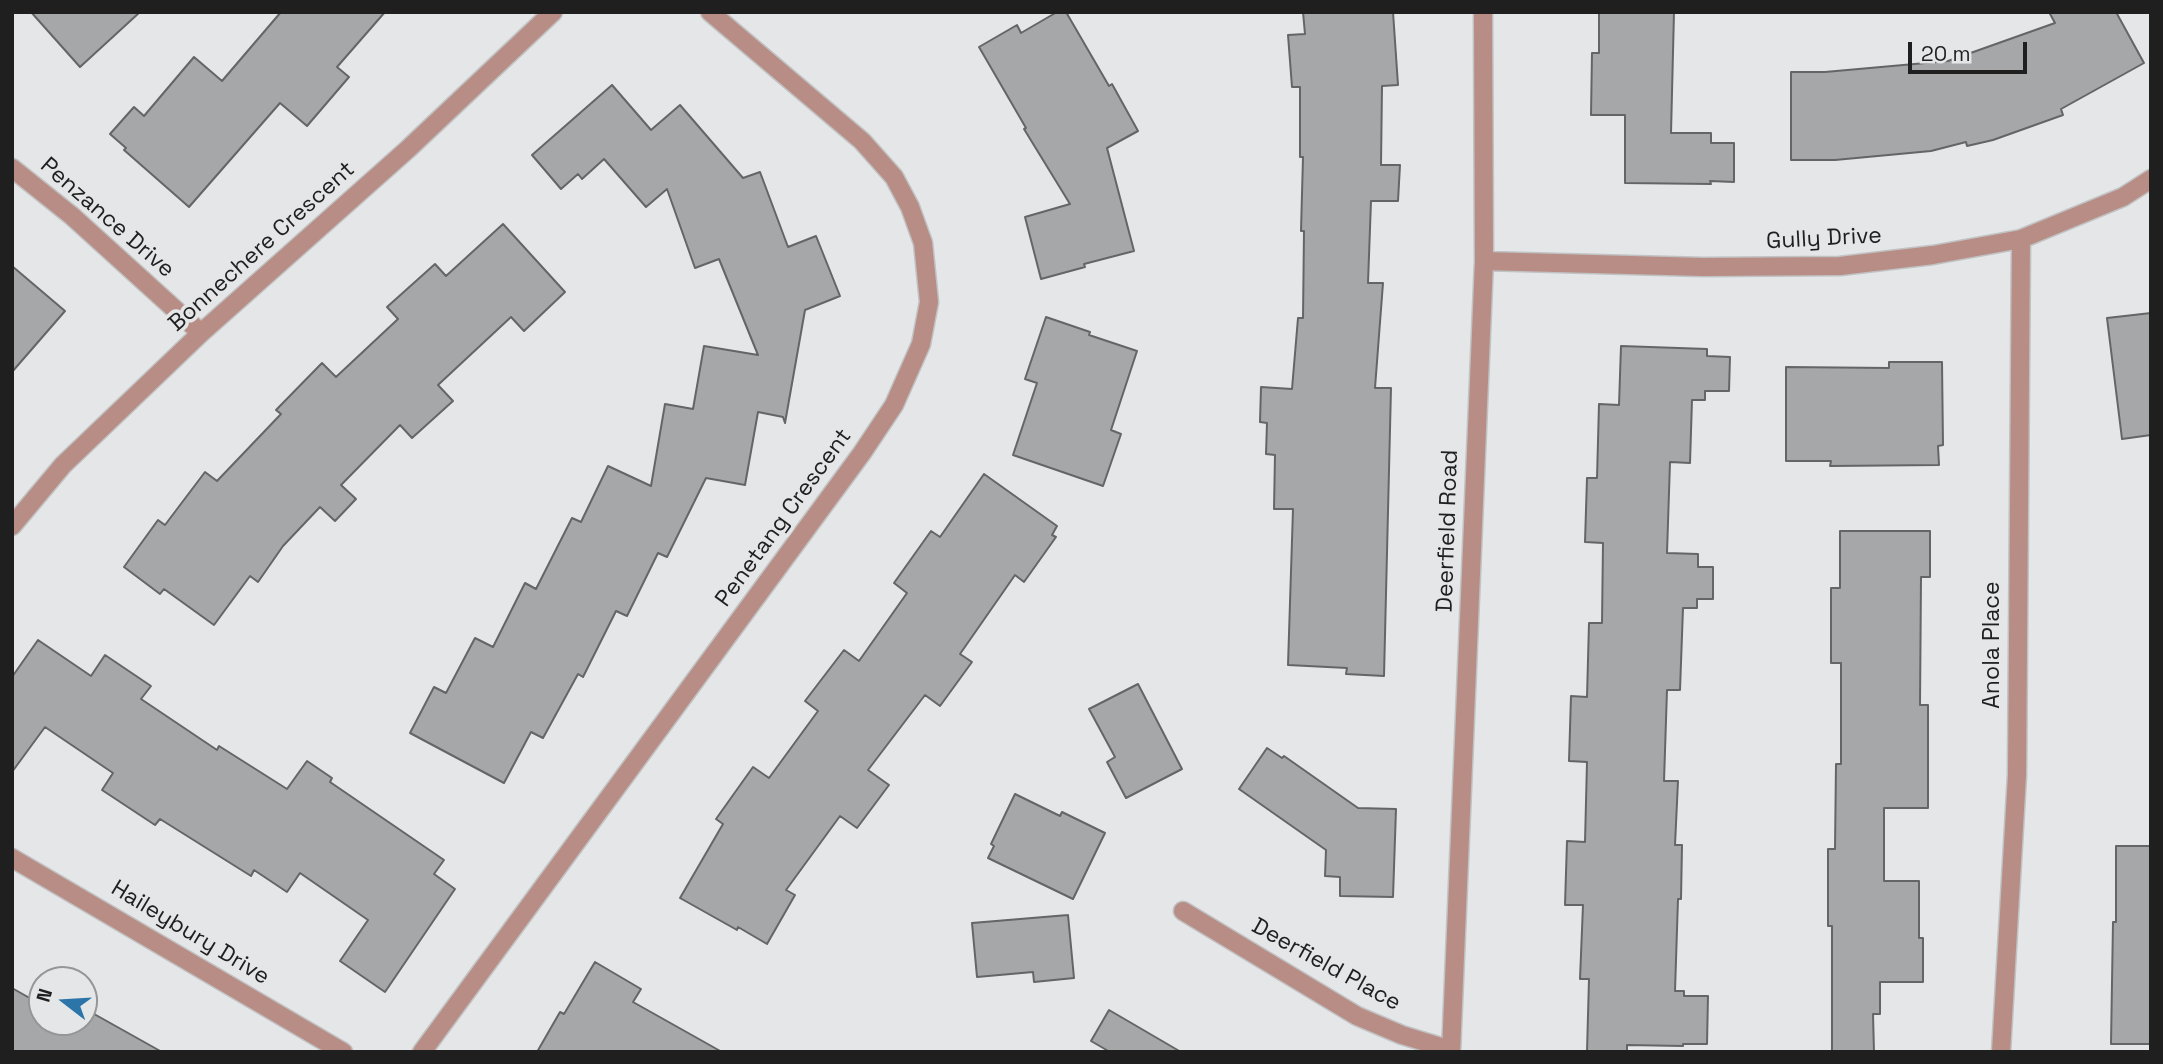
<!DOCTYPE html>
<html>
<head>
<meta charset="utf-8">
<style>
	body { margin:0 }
	#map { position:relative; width:2163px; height:1064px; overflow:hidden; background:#e5e6e7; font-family:"Space Grotesk",sans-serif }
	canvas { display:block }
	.frame { position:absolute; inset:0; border:14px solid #1f1f20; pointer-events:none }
	.north { position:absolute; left:28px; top:966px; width:70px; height:70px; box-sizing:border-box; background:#e5e6e7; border:2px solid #969697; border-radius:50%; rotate:287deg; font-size:19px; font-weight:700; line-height:28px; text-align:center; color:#1f1f20 }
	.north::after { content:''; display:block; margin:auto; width:24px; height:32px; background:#2c75a9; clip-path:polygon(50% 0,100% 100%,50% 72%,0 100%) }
	.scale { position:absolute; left:1908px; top:42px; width:119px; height:32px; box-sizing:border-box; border:4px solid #1f1f20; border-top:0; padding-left:9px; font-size:21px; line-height:24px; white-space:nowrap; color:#1f1f20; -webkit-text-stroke:5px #e5e6e7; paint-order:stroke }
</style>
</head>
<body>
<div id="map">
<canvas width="2163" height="1064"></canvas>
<div class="frame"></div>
<div class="north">N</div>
<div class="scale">20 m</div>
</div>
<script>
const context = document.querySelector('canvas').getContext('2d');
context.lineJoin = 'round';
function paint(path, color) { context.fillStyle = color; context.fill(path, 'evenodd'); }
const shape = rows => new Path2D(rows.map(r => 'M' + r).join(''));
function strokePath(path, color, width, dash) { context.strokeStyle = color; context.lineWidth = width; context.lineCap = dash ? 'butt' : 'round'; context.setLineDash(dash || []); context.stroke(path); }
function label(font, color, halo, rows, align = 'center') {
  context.font = font + ' "Space Grotesk",sans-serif'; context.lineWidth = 7; context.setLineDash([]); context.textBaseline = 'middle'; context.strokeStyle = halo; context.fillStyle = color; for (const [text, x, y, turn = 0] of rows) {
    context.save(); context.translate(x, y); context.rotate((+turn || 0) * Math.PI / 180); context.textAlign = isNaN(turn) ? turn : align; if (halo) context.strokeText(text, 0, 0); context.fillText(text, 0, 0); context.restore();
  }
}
const building = shape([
	[31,12,140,12,80,67,31,12],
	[281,12,385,12,337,67,349,77,307,126,280,103,189,207,124,150,126,148,110,134,134,107,144,116,194,57,222,81,281,12],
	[1057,12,1066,12,1109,86,1112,84,1138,131,1107,148,1134,251,1084,264,1085,267,1041,279,1025,217,1070,204,1024,129,1026,128,979,47,1017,25,1021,33,1057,12],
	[1303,12,1393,12,1398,85,1382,86,1381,165,1400,165,1398,201,1371,201,1368,283,1383,283,1375,388,1391,388,1384,676,1346,674,1347,668,1288,665,1293,509,1274,509,1275,455,1266,454,1267,423,1260,422,1261,387,1292,389,1298,318,1303,318,1304,231,1301,231,1303,157,1300,157,1300,87,1292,87,1288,35,1305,34,1303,12],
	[1599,12,1674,12,1671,133,1711,133,1711,143,1734,143,1734,182,1710,181,1711,184,1625,183,1625,115,1591,115,1592,53,1599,53,1599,12],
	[2049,12,2116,12,2144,63,2061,109,2063,115,1993,140,1967,146,1966,142,1931,151,1835,160,1791,160,1791,72,1825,72,1948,61,2055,23,2049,12],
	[612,85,651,130,680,105,743,178,760,172,788,247,816,236,840,296,805,310,785,423,783,417,758,412,745,485,706,478,667,557,658,553,627,616,616,611,583,677,578,674,543,738,531,732,504,783,410,733,434,687,446,693,475,638,493,647,525,583,536,589,572,518,581,522,608,466,651,486,665,404,693,409,704,346,758,355,719,259,695,268,667,189,646,207,604,159,582,179,578,174,561,189,532,155,612,85],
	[503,224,565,292,524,331,511,317,438,385,453,401,412,438,400,425,341,485,356,499,335,521,320,507,283,546,258,582,250,576,214,625,164,589,160,594,124,567,158,520,165,525,205,472,217,481,281,414,276,410,322,363,336,377,398,319,387,307,435,264,446,276,503,224],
	[12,266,65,311,12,372,12,266],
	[2151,313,2151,435,2122,439,2107,318,2151,313],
	[1046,317,1090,332,1089,335,1137,351,1111,430,1121,434,1103,486,1013,455,1037,383,1025,379,1046,317],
	[1621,346,1707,349,1707,356,1730,357,1729,391,1705,391,1705,400,1692,400,1690,463,1670,462,1667,553,1698,554,1698,567,1713,567,1713,599,1697,599,1697,608,1683,608,1680,690,1667,690,1664,781,1678,781,1675,845,1682,845,1681,899,1678,899,1675,991,1684,991,1684,996,1708,996,1707,1044,1683,1044,1683,1046,1627,1045,1627,1052,1587,1052,1589,979,1580,979,1583,905,1565,905,1567,841,1585,842,1587,762,1569,761,1571,696,1587,697,1589,623,1602,623,1603,543,1585,542,1587,478,1597,478,1599,404,1619,405,1621,346],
	[1889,362,1942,362,1943,445,1938,446,1939,465,1830,466,1831,461,1786,461,1786,367,1889,368,1889,362],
	[984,474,1057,526,1052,535,1056,537,1024,582,1015,575,960,654,972,662,940,706,925,695,868,770,889,785,857,828,840,816,786,890,795,895,767,944,738,927,737,930,680,898,723,824,716,819,753,767,769,778,818,711,805,701,844,650,859,661,907,593,894,583,931,531,940,537,984,474],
	[1840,531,1930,531,1930,577,1921,577,1920,705,1928,705,1928,808,1884,808,1884,881,1919,881,1919,938,1923,938,1923,982,1880,982,1880,1014,1873,1014,1874,1052,1832,1052,1832,926,1828,926,1828,849,1835,849,1836,764,1841,764,1841,663,1831,663,1831,588,1840,588,1840,531],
	[38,640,91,676,105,655,151,686,141,699,217,750,219,746,287,789,307,761,332,778,330,782,444,860,434,874,455,889,385,992,340,961,368,920,300,873,287,892,254,870,251,876,160,819,155,825,102,790,113,773,45,727,12,772,12,677,38,640],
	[1138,684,1182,769,1126,798,1107,762,1115,757,1089,709,1138,684],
	[1267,748,1282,758,1284,756,1358,808,1396,809,1393,897,1340,896,1340,877,1325,876,1326,850,1239,789,1267,748],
	[1015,794,1060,816,1062,812,1105,833,1073,899,988,858,994,846,991,844,1015,794],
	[2116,846,2151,846,2151,1044,2111,1044,2113,922,2116,922,2116,846],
	[1068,915,1074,978,1034,982,1033,972,977,977,972,923,1068,915],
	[595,962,641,989,633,1002,722,1052,537,1052,560,1012,564,1014,595,962],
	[12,988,42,1005,42,1022,72,1022,78,1026,80,1022,84,1022,87,1010,162,1052,12,1052,12,988],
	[1109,1010,1181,1052,1110,1052,1091,1041,1109,1010]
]);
paint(building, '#a6a7a8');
strokePath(building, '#646566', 2);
const minor = shape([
	[12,168,72,216,201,333],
	[1484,261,1703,267,1840,266,1933,255,2021,239,2123,197,2151,179],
	[12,526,63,465,201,333,408,149,553,12],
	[12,858,343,1052],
	[1183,911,1357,1016,1402,1035,1451,1050],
	[422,1052,862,453,894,405,921,344,929,302,923,243,910,207,894,177,862,141,710,12],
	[1451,1052,1484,261,1483,12],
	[2001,1052,2017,775,2021,239]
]);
strokePath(minor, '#c1c2c3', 21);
strokePath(minor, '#b88d85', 18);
label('23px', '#1f1f20', '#e5e6e7', [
	["Penzance Drive",107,218,41],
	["Gully Drive",1824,239,-3],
	["Bonnechere Crescent",262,247,-42],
	["Penetang Crescent",784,518,-54],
	["Deerfield Road",1448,531,-88],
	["Anola Place",1993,645,-90],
	["Haileybury Drive",190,933,31],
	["Deerfield Place",1326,965,29]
]);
</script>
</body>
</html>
